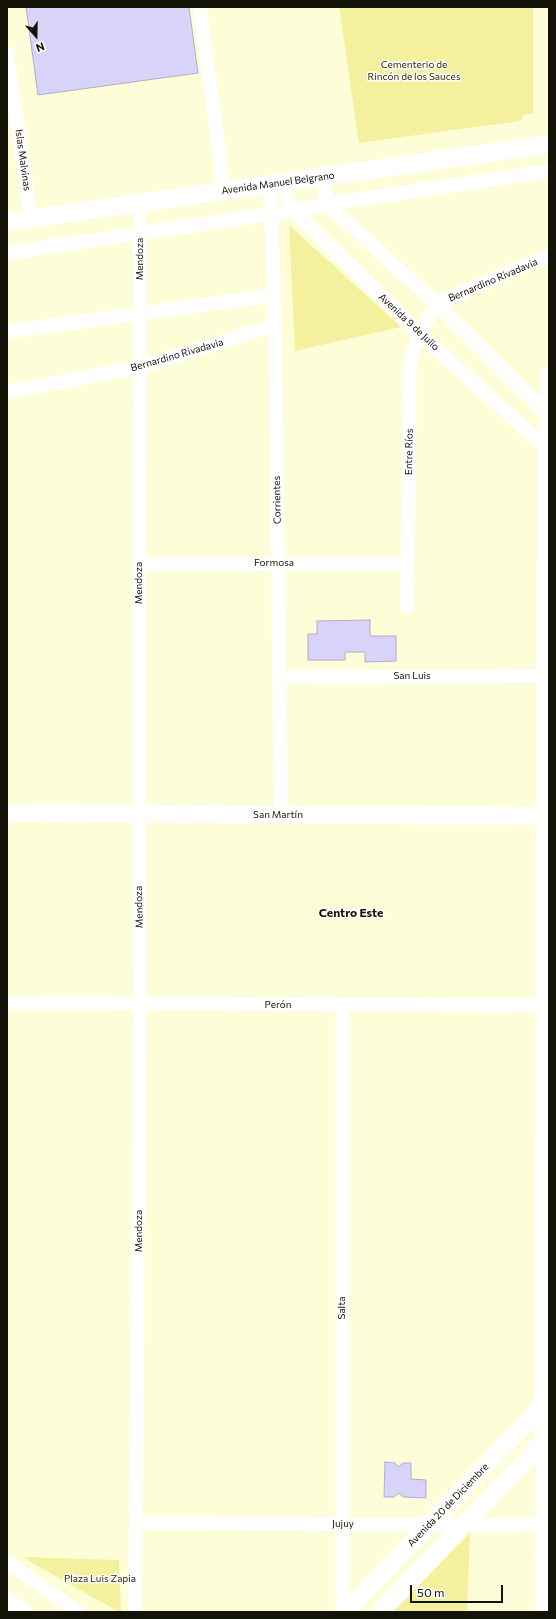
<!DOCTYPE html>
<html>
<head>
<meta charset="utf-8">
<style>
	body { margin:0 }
	#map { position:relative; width:556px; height:1619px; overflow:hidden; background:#fdfdd8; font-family:Commissioner,sans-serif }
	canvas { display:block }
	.frame { position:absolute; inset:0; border:8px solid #141307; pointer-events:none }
	.north { position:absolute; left:16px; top:16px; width:40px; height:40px; -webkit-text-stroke:3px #fff; paint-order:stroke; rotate:160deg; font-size:11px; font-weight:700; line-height:16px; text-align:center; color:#141307 }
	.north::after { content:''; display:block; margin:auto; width:14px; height:18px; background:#141307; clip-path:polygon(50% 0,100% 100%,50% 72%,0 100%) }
	.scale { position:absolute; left:410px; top:1585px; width:93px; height:18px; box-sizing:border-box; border:2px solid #141307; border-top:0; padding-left:5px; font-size:12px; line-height:14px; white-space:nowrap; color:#141307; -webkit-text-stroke:3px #fff; paint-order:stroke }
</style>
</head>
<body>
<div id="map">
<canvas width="556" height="1619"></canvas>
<div class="frame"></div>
<div class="north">N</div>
<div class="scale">50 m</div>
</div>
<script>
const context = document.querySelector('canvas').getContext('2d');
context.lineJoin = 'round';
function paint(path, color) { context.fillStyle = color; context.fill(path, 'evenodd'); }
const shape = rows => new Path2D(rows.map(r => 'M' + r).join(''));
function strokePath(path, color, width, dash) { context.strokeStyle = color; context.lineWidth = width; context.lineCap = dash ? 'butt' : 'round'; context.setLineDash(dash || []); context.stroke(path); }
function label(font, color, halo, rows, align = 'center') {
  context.font = font + ' Commissioner,sans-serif'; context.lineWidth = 3; context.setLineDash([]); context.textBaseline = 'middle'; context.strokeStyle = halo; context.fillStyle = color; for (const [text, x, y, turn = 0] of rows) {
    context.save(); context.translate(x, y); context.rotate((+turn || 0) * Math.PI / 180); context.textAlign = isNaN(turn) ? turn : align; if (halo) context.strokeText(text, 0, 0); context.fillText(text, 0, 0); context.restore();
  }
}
paint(shape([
	[339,7,533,7,533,114,525,114,520,121,359,143],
	[289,225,401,327,295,351],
	[470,1533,467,1612,393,1612],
	[22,1557,119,1560,121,1612,119,1612]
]), '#f4f19e');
const building = shape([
	[26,7,189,7,198,73,38,95,26,7],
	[370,620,370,636,396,636,396,661,365,662,365,652,345,652,345,660,308,660,308,634,317,634,317,621,370,620],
	[385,1462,395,1463,398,1467,403,1463,411,1463,411,1479,426,1480,426,1498,403,1497,399,1493,394,1497,384,1497,385,1462]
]);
paint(building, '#d8d3f8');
strokePath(building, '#b0accd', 1);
strokePath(shape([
	[200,7,224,191],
	[7,54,31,218],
	[322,177,328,204,337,213,437,304,549,416],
	[280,183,293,210,419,333,546,448],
	[270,184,275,325,281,815],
	[7,253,272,214,328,204,549,171],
	[7,332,274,295],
	[7,392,140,367,275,325],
	[139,564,408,564],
	[407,607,410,363,419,333,437,304,515,269,549,257],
	[279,677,545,676],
	[7,1003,544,1005],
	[136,1523,549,1525],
	[7,1562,78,1612],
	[135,1612,140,1004,139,815,140,203],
	[342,1612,342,1005],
	[542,1612,543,1442]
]), '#fff', 14);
strokePath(shape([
	[7,222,549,144],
	[7,813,549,816],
	[543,1442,546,448,549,416,549,376],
	[349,1612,357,1600,547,1401],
	[380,1612,549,1436]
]), '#fff', 18);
strokePath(shape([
	[7,1602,21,1612]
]), '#fff', 20);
label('10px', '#2d2b00', '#fff', [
	["Cementerio de",414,65],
	["Rincón de los Sauces",414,77],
	["Plaza Luis Zapia",100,1579]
]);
label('10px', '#141307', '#fff', [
	["Islas Malvinas",23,160,82],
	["Avenida Manuel Belgrano",278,183,-8],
	["Mendoza",140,259,-90],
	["Bernardino Rivadavia",493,280,-23],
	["Avenida 9 de Julio",409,322,43],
	["Bernardino Rivadavia",177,355,-16],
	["Entre Ríos",409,452,-89],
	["Corrientes",277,500,-91],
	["Formosa",274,563],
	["Mendoza",139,583,-90],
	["San Luis",412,676],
	["San Martín",278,815],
	["Mendoza",139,907,-91],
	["Perón",278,1005],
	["Mendoza",139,1231,-90],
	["Salta",342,1308,-90],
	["Avenida 20 de Diciembre",448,1505,-46],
	["Jujuy",343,1524]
]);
label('bold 12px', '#141307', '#fff', [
	["Centro Este",351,913]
]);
</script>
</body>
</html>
